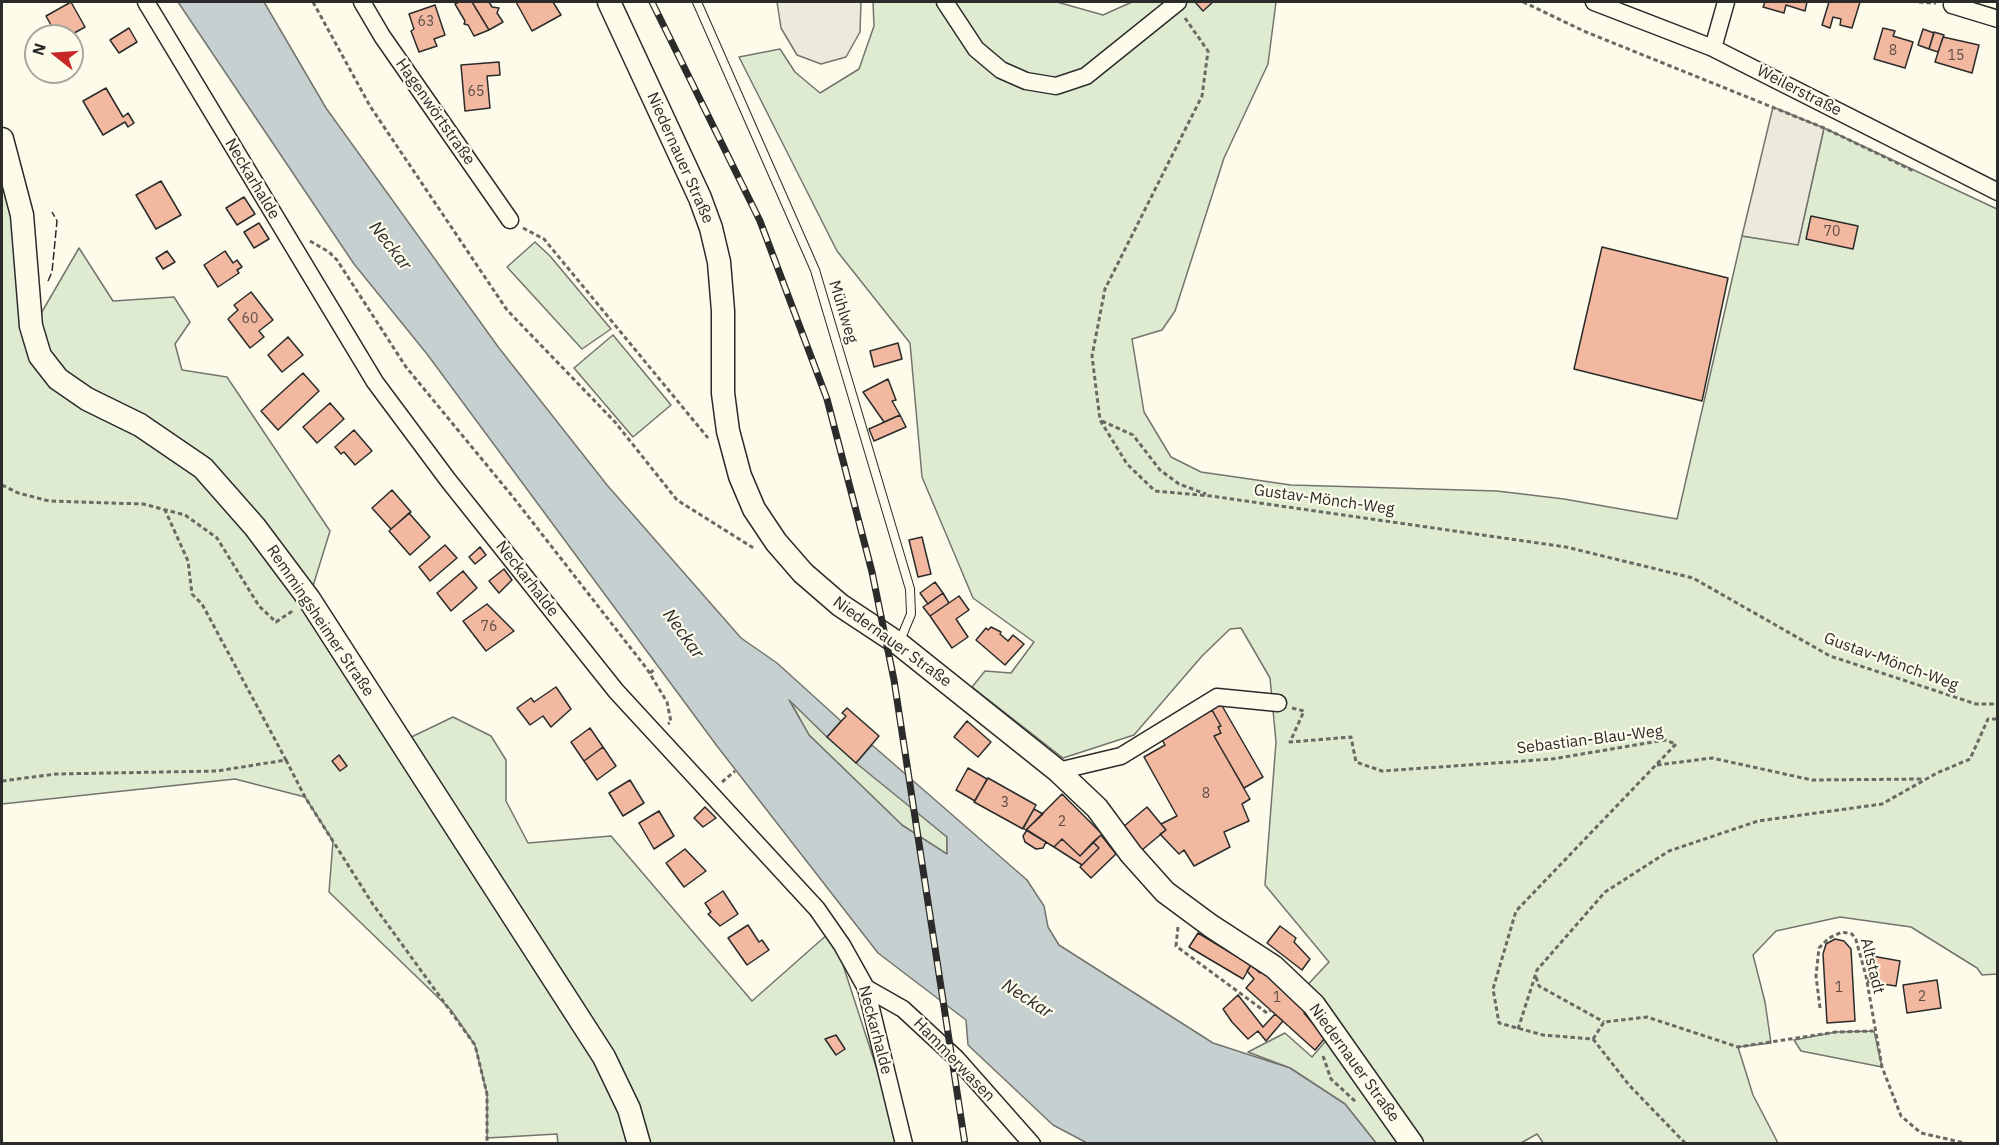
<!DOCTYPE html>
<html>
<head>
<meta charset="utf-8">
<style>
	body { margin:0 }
	#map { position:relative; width:1999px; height:1145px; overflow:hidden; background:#fdfbea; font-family:"IBM Plex Sans",sans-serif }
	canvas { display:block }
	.frame { position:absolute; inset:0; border:3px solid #2b2b2b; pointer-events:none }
	.north { position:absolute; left:24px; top:24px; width:60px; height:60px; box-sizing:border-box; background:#fdfbea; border:2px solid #a9a89e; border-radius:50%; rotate:287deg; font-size:16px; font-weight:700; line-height:24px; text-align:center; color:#2b2b2b }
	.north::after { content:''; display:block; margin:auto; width:21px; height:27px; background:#c62828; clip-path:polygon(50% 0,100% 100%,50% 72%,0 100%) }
</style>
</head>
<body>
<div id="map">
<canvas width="1999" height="1145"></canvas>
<div class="frame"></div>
<div class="north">N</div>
</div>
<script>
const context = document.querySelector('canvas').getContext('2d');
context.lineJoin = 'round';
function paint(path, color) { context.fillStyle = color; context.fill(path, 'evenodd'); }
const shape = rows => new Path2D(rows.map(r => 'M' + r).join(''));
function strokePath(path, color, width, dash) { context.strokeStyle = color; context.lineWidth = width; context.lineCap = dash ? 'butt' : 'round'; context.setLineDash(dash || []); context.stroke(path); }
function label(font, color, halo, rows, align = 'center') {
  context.font = font + ' "IBM Plex Sans",sans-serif'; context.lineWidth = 4.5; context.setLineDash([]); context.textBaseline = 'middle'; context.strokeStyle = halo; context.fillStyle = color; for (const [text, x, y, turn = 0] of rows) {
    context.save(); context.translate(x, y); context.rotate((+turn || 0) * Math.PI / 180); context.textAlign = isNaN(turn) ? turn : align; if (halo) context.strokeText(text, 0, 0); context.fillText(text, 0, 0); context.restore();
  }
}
const green = shape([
	[873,2,1057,2,1103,15,1132,2,1276,2,1268,64,1224,158,1175,311,1162,330,1132,339,1144,412,1171,457,1201,472,1291,485,1497,491,1564,499,1677,519,1742,236,1798,244,1824,128,1997,209,1997,974,1982,975,1977,968,1911,927,1840,917,1776,931,1753,955,1765,1002,1771,1043,1738,1047,1753,1095,1778,1143,1544,1144,1537,1134,1521,1143,1376,1143,1345,1104,1290,1068,1248,1052,1285,1033,1312,1057,1329,1037,1298,995,1329,962,1265,885,1276,742,1270,678,1241,628,1230,629,1202,656,1134,735,1063,758,972,687,985,671,1011,673,1034,642,973,598,922,477,910,343,837,251,739,57,780,49,795,72,820,93,859,69,874,26,873,2],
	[2,172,13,207,25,341,79,248,113,301,174,297,190,322,175,344,182,370,227,377,330,531,309,599,401,742,453,717,491,736,506,760,506,801,528,843,611,836,752,1001,829,933,843,965,881,1082,896,1143,558,1144,557,1134,487,1138,487,1094,475,1045,451,1010,329,892,333,841,305,797,235,779,2,804,2,172],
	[535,242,550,256,611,329,582,349,507,267,535,242],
	[613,335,671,405,633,437,574,368,613,335],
	[788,697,827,737,947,837,947,855,902,825,809,735,788,697],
	[1874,1031,1882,1067,1801,1051,1794,1040,1836,1032,1874,1031]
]);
paint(green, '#deebd1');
strokePath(green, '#74746e', 1.5);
const parking = shape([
	[777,2,861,2,860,32,846,57,821,64,797,55,781,28,777,2],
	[1773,107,1824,128,1798,245,1742,236,1773,107]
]);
paint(parking, '#eceadb');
strokePath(parking, '#74746e', 1.5);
const water = shape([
	[178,2,264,2,326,108,499,348,607,485,741,638,777,663,841,721,827,737,789,700,809,735,902,825,947,854,947,837,856,763,872,745,1027,880,1044,906,1048,927,1059,945,1213,1043,1290,1068,1345,1104,1376,1143,1087,1143,1053,1125,968,1045,966,1020,878,953,717,746,427,354,354,264,178,2]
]);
paint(water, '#c7d0d0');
strokePath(water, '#74746e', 1.5);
const building = shape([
	[71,2,85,27,69,36,57,36,46,16,71,2],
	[459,2,472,2,489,30,474,36,468,25,464,24,465,21,455,4,459,2],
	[472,2,489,2,492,7,499,8,497,13,503,22,489,30,472,2],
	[516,2,553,2,561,15,532,31,516,2],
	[1195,2,1213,2,1203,11,1195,2],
	[1765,2,1807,2,1805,11,1786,5,1784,13,1763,7,1765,2],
	[1829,2,1860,2,1852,28,1840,25,1841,19,1833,17,1830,28,1822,25,1829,2],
	[435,5,445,35,434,39,437,46,419,52,411,31,414,29,409,14,435,5],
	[129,28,137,42,119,53,110,40,129,28],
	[1883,28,1895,31,1893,36,1913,42,1905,68,1874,59,1883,28],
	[1923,29,1934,33,1929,49,1918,45,1923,29],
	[1934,32,1944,35,1938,52,1929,49,1934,32],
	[1943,37,1979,45,1972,73,1935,62,1943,37],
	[499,62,500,75,487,76,490,108,465,111,461,65,499,62],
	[106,88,123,117,128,113,134,123,128,127,125,122,103,135,83,101,106,88],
	[161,181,181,215,156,229,136,195,161,181],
	[244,197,255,214,237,225,226,208,244,197],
	[1811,216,1858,226,1853,249,1806,239,1811,216],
	[259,223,269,239,254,248,244,232,259,223],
	[1602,247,1728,278,1702,401,1574,369,1602,247],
	[167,251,175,262,163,269,156,258,167,251],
	[225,251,233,263,237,260,242,267,237,270,239,273,218,287,204,265,225,251],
	[251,292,273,320,259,331,264,337,250,348,228,319,238,310,234,305,251,292],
	[288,337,303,355,282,372,268,355,288,337],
	[898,343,902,359,874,367,870,351,898,343],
	[303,373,319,391,278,430,261,411,303,373],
	[888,379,896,400,892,401,900,415,884,422,863,392,888,379],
	[330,403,344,419,317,443,303,427,330,403],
	[900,415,906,427,874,441,869,429,900,415],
	[354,430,372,451,355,465,344,452,341,454,335,447,354,430],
	[392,490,411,512,391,529,372,508,392,490],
	[409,513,430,537,410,555,389,531,409,513],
	[922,537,931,574,918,577,909,540,922,537],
	[445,545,457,558,430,581,419,567,445,545],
	[480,547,486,555,475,564,469,557,480,547],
	[504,569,512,580,499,593,489,581,504,569],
	[463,571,477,588,451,611,437,593,463,571],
	[935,582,943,593,928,604,920,593,935,582],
	[943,593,949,603,930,616,923,607,943,593],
	[959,596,969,610,956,619,968,637,952,648,930,616,959,596],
	[487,604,514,631,486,651,463,621,487,604],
	[991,627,1001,632,1000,634,1008,641,1013,635,1024,644,1005,665,976,640,986,628,988,630,991,627],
	[556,687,571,709,551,727,543,716,530,725,517,708,531,698,534,702,556,687],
	[1221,704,1263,777,1244,788,1214,736,1221,733,1218,727,1221,726,1212,710,1221,704],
	[847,708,879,736,856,763,827,737,846,716,842,713,847,708],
	[1212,710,1221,726,1218,727,1221,733,1214,736,1250,799,1242,804,1249,821,1224,832,1230,847,1194,866,1184,850,1179,854,1160,834,1166,830,1161,824,1177,816,1144,757,1165,745,1160,736,1212,710],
	[967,721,991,742,978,757,954,737,967,721],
	[590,728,603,747,584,761,571,742,590,728],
	[603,747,616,766,597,780,584,761,603,747],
	[339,755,347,766,340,771,332,761,339,755],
	[968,768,987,779,975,801,956,790,968,768],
	[988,778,1036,805,1023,829,974,802,988,778],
	[630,780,644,803,623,816,609,793,630,780],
	[1062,794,1102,834,1080,856,1062,839,1054,847,1026,830,1062,794],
	[705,807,716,818,703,827,694,818,705,807],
	[1147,807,1166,830,1142,850,1123,827,1147,807],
	[1034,809,1043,814,1026,830,1023,828,1034,809],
	[659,811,674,836,654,849,639,823,659,811],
	[1027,830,1046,842,1043,848,1036,849,1025,842,1023,836,1027,830],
	[1101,835,1116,854,1091,878,1080,867,1099,848,1093,842,1101,835],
	[1062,839,1080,856,1093,842,1099,848,1082,865,1054,847,1062,839],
	[685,849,706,871,684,887,666,863,685,849],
	[723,891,738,914,720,926,708,914,711,912,705,903,723,891],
	[748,925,759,942,762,940,769,950,747,965,728,938,748,925],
	[1280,926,1296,938,1294,942,1310,959,1302,970,1267,943,1280,926],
	[1198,933,1251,965,1243,979,1189,947,1198,933],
	[1835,939,1844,941,1851,949,1855,1021,1827,1023,1823,954,1826,944,1835,939],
	[1872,956,1900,961,1896,986,1868,982,1872,956],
	[1251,965,1260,973,1264,968,1308,1009,1304,1013,1325,1038,1315,1050,1246,988,1254,979,1247,971,1251,965],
	[1937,980,1941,1008,1907,1013,1903,985,1937,980],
	[1238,995,1263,1027,1275,1014,1283,1021,1266,1041,1258,1031,1248,1039,1232,1022,1223,1009,1238,995],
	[836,1035,845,1049,836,1055,825,1039,836,1035]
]);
paint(building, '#f2b8a0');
strokePath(building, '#2b2b2b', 1.5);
const lane = shape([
	[697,2,815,270,910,589,911,614,899,643]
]);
const street = shape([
	[146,2,375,382,448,480,616,691,817,909,842,945,866,988,904,1144],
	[362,2,382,36,510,220],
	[945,2,976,49,1001,70,1026,81,1056,86,1086,76,1178,2],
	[1594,2,1713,48,1998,192],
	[1954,2,1952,5,1998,19],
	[1713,48,1726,2],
	[1058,771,1121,756,1217,697,1278,703],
	[866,988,903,1009,956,1058,1032,1144]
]);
const secondary = shape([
	[609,2,700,198,711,228,719,262,723,311,723,393,728,431,740,476,754,509,776,542,803,573,840,605,899,644,1058,771,1097,808,1131,854,1165,892,1211,926,1274,967,1314,1005,1412,1144],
	[2,139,22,215,31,326,40,356,58,379,87,399,140,425,203,468,255,527,309,599,604,1057,629,1109,639,1144]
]);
strokePath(lane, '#2b2b2b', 10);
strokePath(street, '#2b2b2b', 19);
strokePath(secondary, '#2b2b2b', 25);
strokePath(shape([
	[313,2,370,106,507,310,615,422,677,500,755,549],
	[1523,2,1586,32,1824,128,1914,171],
	[1919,2,1936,3],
	[1185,18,1208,51,1202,96,1105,289,1092,356,1100,420,1127,464,1155,491,1211,496,1566,547,1693,578,1830,656,1976,704,1998,704],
	[523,228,544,239,708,438],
	[310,241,329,252,337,260,406,367,513,497,647,669,667,702,671,722,668,724],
	[1102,421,1133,435,1160,470,1179,484,1206,494],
	[2,485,18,493,49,501,143,504,185,515,217,538,259,606,276,622,294,610],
	[650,673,656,668],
	[1292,708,1304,711,1290,742,1351,737,1356,762,1382,771,1552,759,1665,740,1676,744,1516,911,1493,989,1499,1023,1543,1035,1593,1039],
	[286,760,305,797,372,903,475,1045,487,1094,487,1144],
	[1657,765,1712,758,1812,780,1923,779],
	[2,781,56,774,217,771,286,760,202,604,192,594,188,561,165,510],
	[722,782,735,771],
	[1178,927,1176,946,1267,1013,1271,1010],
	[1536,977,1539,986,1604,1022],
	[1820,1008,1816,976,1819,948,1829,938,1842,932,1852,934,1856,940,1866,976,1882,1067,1901,1116,1921,1133,1969,1144],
	[1518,1029,1537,970,1605,892,1669,851,1758,821,1882,804,1937,773,1970,759,1988,719,1998,719],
	[1593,1039,1604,1022,1647,1017,1738,1047,1836,1032,1873,1031],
	[1593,1039,1629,1085,1686,1144],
	[1323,1056,1331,1079,1357,1103]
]), '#6a6964', 3, [4.5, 3]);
strokePath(lane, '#fdfbea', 8);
strokePath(street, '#fdfbea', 16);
strokePath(secondary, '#fdfbea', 22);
const rail = shape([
	[652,2,760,221,827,399,872,572,894,680,965,1144]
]);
strokePath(rail, '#2b2b2b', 7);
strokePath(rail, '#fdfbea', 4.5, [14]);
strokePath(shape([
	[48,281,52,272,57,221,52,212]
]), '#2b2b2b', 1.5, [8, 3]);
label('14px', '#5d4e48', null, [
	["63",426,22],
	["8",1893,51],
	["15",1956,56],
	["65",476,92],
	["70",1832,232],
	["60",250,319],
	["76",489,627],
	["8",1206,794],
	["3",1005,803],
	["2",1062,822],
	["1",1839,988],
	["2",1922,997],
	["1",1277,998]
]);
label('16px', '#2b2b2b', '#fdfbea', [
	["Weilerstraße",1799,91,27],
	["Hagenwörtstraße",435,112,55],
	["Niedernauer Straße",680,158,66],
	["Neckarhalde",252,179,59],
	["Mühlweg",843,312,73],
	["Gustav-Mönch-Weg",1324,500,8],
	["Neckarhalde",527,579,52],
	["Remmingsheimer Straße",320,621,56],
	["Niedernauer Straße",892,642,36],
	["Gustav-Mönch-Weg",1891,662,20],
	["Sebastian-Blau-Weg",1590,740,-7],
	["Altstadt",1872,966,76],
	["Neckarhalde",875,1030,75],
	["Hammerwasen",954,1060,46],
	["Niedernauer Straße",1354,1063,54]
]);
label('italic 18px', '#2b2b2b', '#fdfbea', [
	["Neckar",390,246,52],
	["Neckar",683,634,54],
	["Neckar",1027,999,33]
]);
</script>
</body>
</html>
